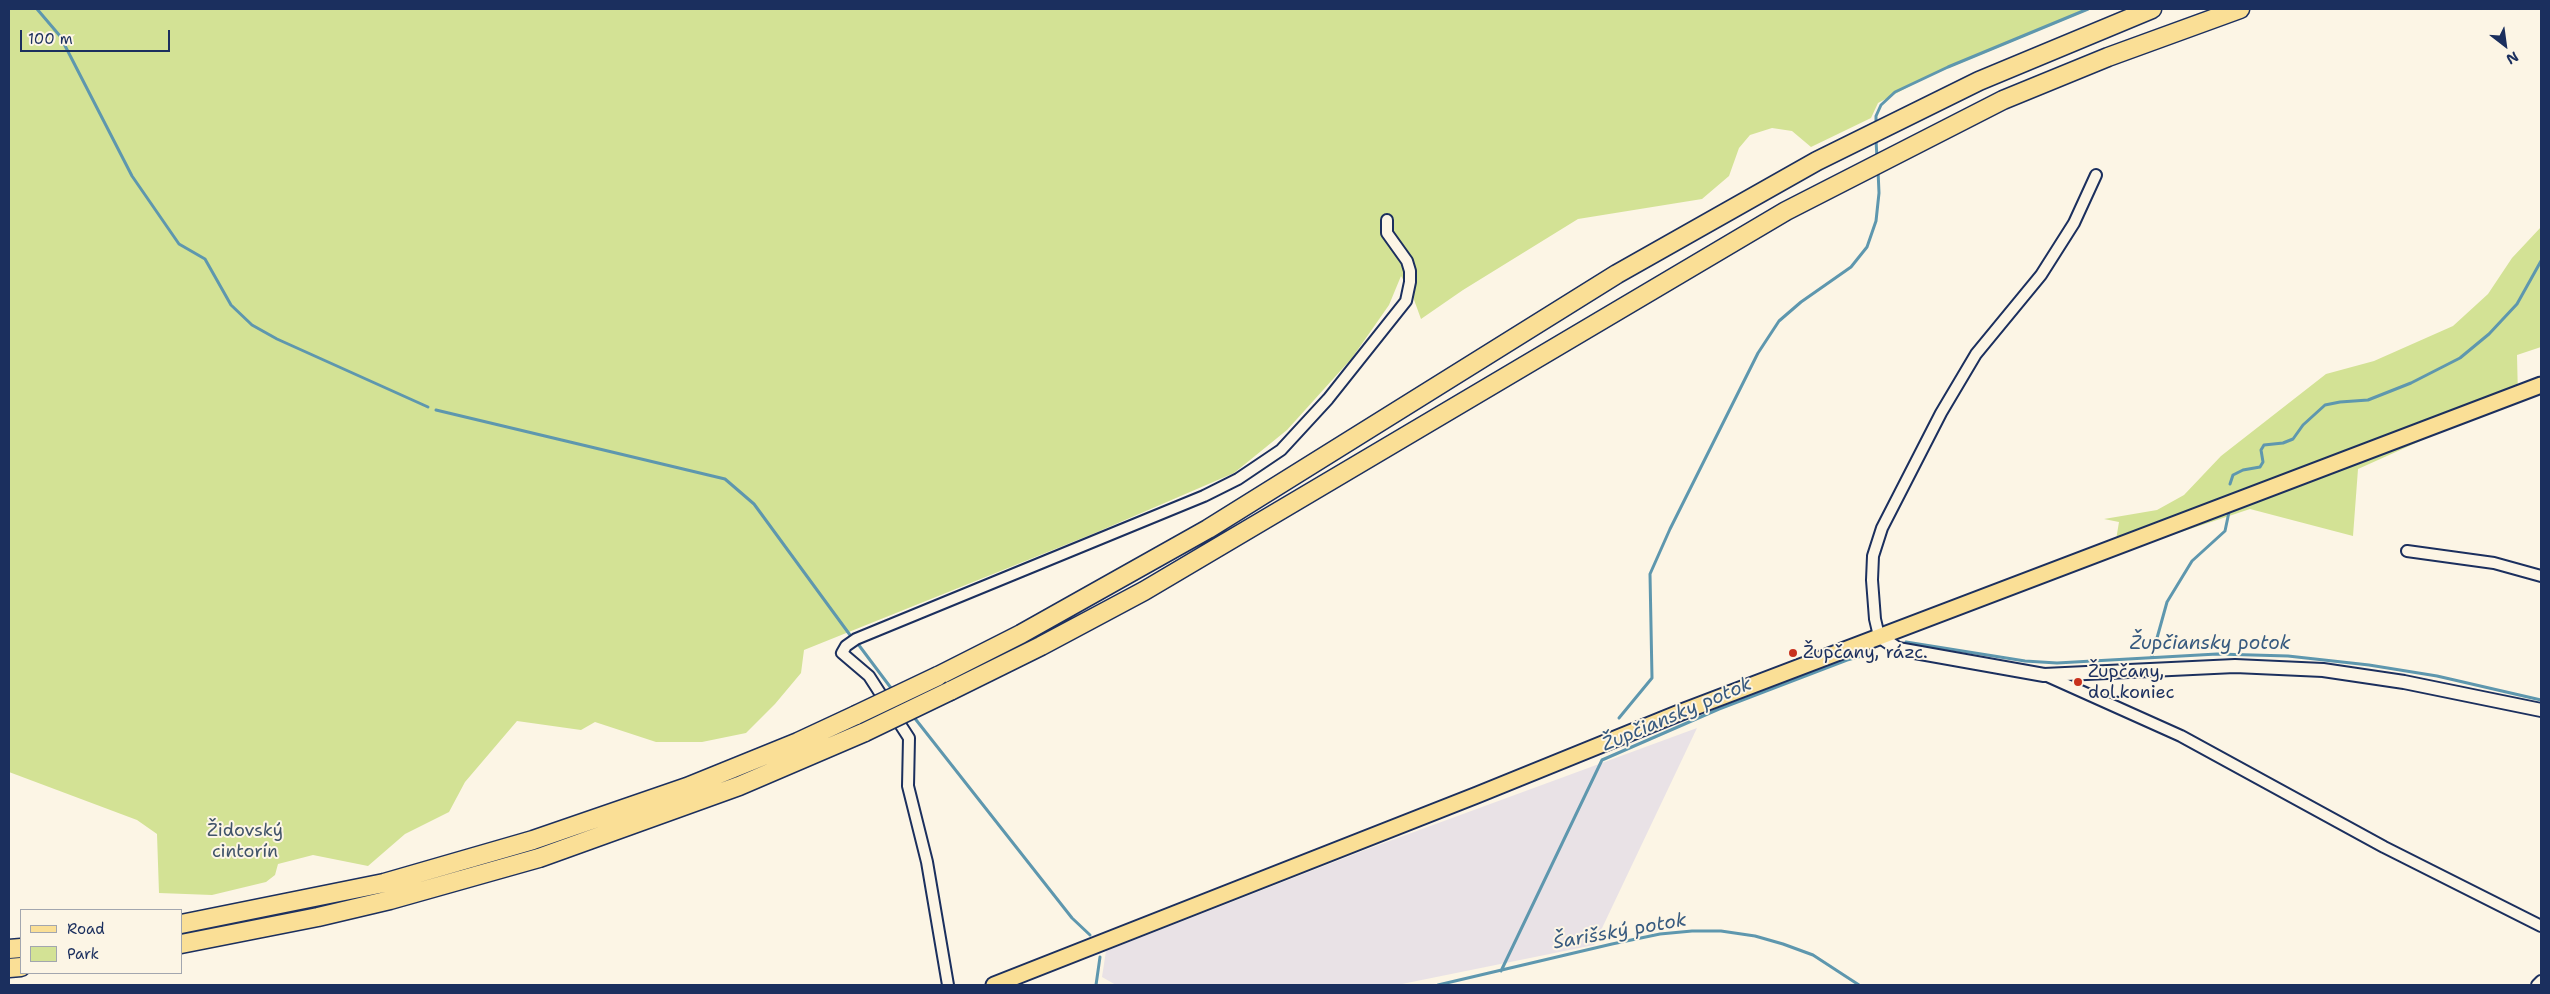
<!DOCTYPE html>
<html>
<head>
<meta charset="utf-8">
<style>
	body { margin:0 }
	#map { position:relative; width:2550px; height:994px; overflow:hidden; background:#fcf5e5; font-family:"Shantell Sans",sans-serif }
	canvas { display:block }
	.frame { position:absolute; inset:0; border:10px solid #1b2f5e; pointer-events:none }
	.legend { position:absolute; left:20px; top:909px; width:162px; height:65px; box-sizing:border-box; background:#fcf5e5; border:1px solid #a2a6af; margin:0; padding:6px 9px; list-style:none; font-size:15px; color:#1b2f5e }
	.legend li { display:flex; align-items:center; gap:10px; height:25px }
	.legend b { width:25px; border:1px solid #a2a6af }
	.north { position:absolute; left:2480px; top:20px; width:50px; height:50px; -webkit-text-stroke:4px #fcf5e5; paint-order:stroke; rotate:150deg; font-size:14px; font-weight:700; line-height:20px; text-align:center; color:#1b2f5e }
	.north::after { content:''; display:block; margin:auto; width:18px; height:22px; background:#1b2f5e; clip-path:polygon(50% 0,100% 100%,50% 72%,0 100%) }
	.scale { position:absolute; left:20px; top:30px; width:150px; height:22px; box-sizing:border-box; border:2px solid #1b2f5e; border-top:0; padding-left:6px; font-size:15px; line-height:18px; white-space:nowrap; color:#1b2f5e; -webkit-text-stroke:4px #fcf5e5; paint-order:stroke }
</style>
</head>
<body>
<div id="map">
<canvas width="2550" height="994"></canvas>
<div class="frame"></div>
<ul class="legend">
<li><b style="height:6px;background:#fadf96"></b>Road</li>
<li><b style="height:14px;background:#d3e295"></b>Park</li>
</ul>
<div class="north">N</div>
<div class="scale">100 m</div>
</div>
<script>
const context = document.querySelector('canvas').getContext('2d');
context.lineJoin = 'round';
function paint(path, color) { context.fillStyle = color; context.fill(path, 'evenodd'); }
const shape = rows => new Path2D(rows.map(r => 'M' + r).join(''));
function strokePath(path, color, width, dash) { context.strokeStyle = color; context.lineWidth = width; context.lineCap = dash ? 'butt' : 'round'; context.setLineDash(dash || []); context.stroke(path); }
function label(font, color, halo, rows, align = 'center') {
  context.font = font + ' "Shantell Sans",sans-serif'; context.lineWidth = 4; context.setLineDash([]); context.textBaseline = 'middle'; context.strokeStyle = halo; context.fillStyle = color; for (const [text, x, y, turn = 0] of rows) {
    context.save(); context.translate(x, y); context.rotate((+turn || 0) * Math.PI / 180); context.textAlign = isNaN(turn) ? turn : align; if (halo) context.strokeText(text, 0, 0); context.fillText(text, 0, 0); context.restore();
  }
}
paint(shape([
	[1697,728,1594,945,1397,985,1116,985,1102,977,1106,951,1365,850]
]), '#e9e2e6');
paint(shape([
	[9,9,2091,9,1927,77,1878,103,1871,118,1811,147,1792,131,1772,128,1750,135,1739,148,1729,176,1702,199,1578,219,1463,290,1421,319,1413,297,1401,276,1389,305,1352,358,1287,430,1234,473,1095,533,804,650,801,673,775,704,746,733,702,742,656,742,595,722,581,730,517,721,465,782,449,812,405,834,368,866,313,855,278,864,275,875,266,882,212,895,159,893,157,834,137,820,9,772],
	[2541,227,2541,347,2517,355,2518,397,2358,469,2353,536,2250,509,2124,551,2116,540,2119,522,2104,519,2157,510,2184,495,2221,456,2326,374,2374,361,2453,326,2488,294,2512,258]
]), '#d3e295');
strokePath(shape([
	[37,9,60,36,132,176,179,244,205,259,231,305,252,325,277,339,428,407],
	[1876,126,1876,116,1881,105,1895,92,1948,67,2088,9],
	[1876,140,1877,158],
	[436,410,725,479,754,504,850,635],
	[2230,484,2233,475,2243,470,2260,467,2263,462,2261,450,2264,445,2283,443,2293,439,2303,425,2325,405,2340,402,2368,400,2411,383,2460,358,2489,334,2517,304,2541,261],
	[1906,642,2025,661,2057,663,2217,654,2288,656,2369,665,2437,676,2541,700],
	[858,644,894,692],
	[2152,656,2167,602,2192,561,2225,531,2229,512],
	[913,716,1072,918,1090,935],
	[1619,718,1652,678,1650,574,1670,529,1758,353,1779,321,1801,302,1851,267,1867,247,1876,221,1879,193,1878,170],
	[1501,971,1602,760,1719,709,1847,660,1869,654],
	[1096,985,1100,957],
	[1438,985,1612,944,1660,934,1692,931,1721,931,1755,936,1783,944,1813,955,1859,985]
]), '#5e97ae', 3);
const minor = shape([
	[2407,551,2494,563,2541,576],
	[1879,636,1875,619,1872,580,1873,556,1882,528,1941,413,1976,354,2041,275,2074,223,2096,175],
	[2045,675,2181,736,2384,847,2541,926],
	[948,985,927,862,908,786,909,738,869,676,842,653,846,646,856,639,1204,496,1238,479,1281,450,1328,399,1406,301,1410,282,1410,271,1407,261,1387,233,1387,220],
	[2537,985,2541,981]
]);
const tertiary = shape([
	[1879,636,1898,649,2044,675,2235,666,2323,670,2404,682,2541,710]
]);
const primary = shape([
	[994,985,1477,795,1679,713,2541,385]
]);
const motorway = shape([
	[938,676,1021,634,1208,529,1617,274,1817,161,1979,81,2152,9],
	[950,691,1041,646,1144,591,1786,211,2003,100,2108,57,2240,9],
	[181,924,384,883,533,840,687,787,798,742,856,715],
	[181,944,318,917,390,900,539,858,739,786,865,732],
	[9,949,21,948],
	[9,968,21,967]
]);
strokePath(minor, '#1b2f5e', 14);
strokePath(tertiary, '#1b2f5e', 16);
strokePath(primary, '#1b2f5e', 19);
strokePath(motorway, '#1b2f5e', 21);
strokePath(minor, '#fcf5e5', 10);
strokePath(tertiary, '#fcf5e5', 12);
strokePath(primary, '#fadf96', 15);
strokePath(motorway, '#fadf96', 18);
const motorwayBridge = shape([
	[856,715,938,676],
	[865,732,950,691]
]);
strokePath(motorwayBridge, '#1b2f5e', 21, []);
strokePath(motorwayBridge, '#fadf96', 18);
for (const [x, y, r, color] of [
	[1793,653,5,"#c8321e"],
	[2078,682,5,"#c8321e"]
]) { const dot = new Path2D(); dot.arc(x, y, r, 0, 2 * Math.PI); context.fillStyle = color; context.fill(dot); strokePath(dot, '#fcf5e5', 2); }
label('18px', '#1b2f5e', '#fcf5e5', [
	["Župčany, rázc.",1803,653],
	["Župčany,",2088,672],
	["dol.koniec",2088,693]
], 'left');
label('18px', '#405369', '#fcf5e5', [
	["Židovský",245,831],
	["cintorín",245,852]
]);
label('italic 19px', '#375a7f', '#fcf5e5', [
	["Župčiansky potok",2210,644],
	["Župčiansky potok",1677,715,-23],
	["Šarišský potok",1620,932,-10]
]);
</script>
</body>
</html>
